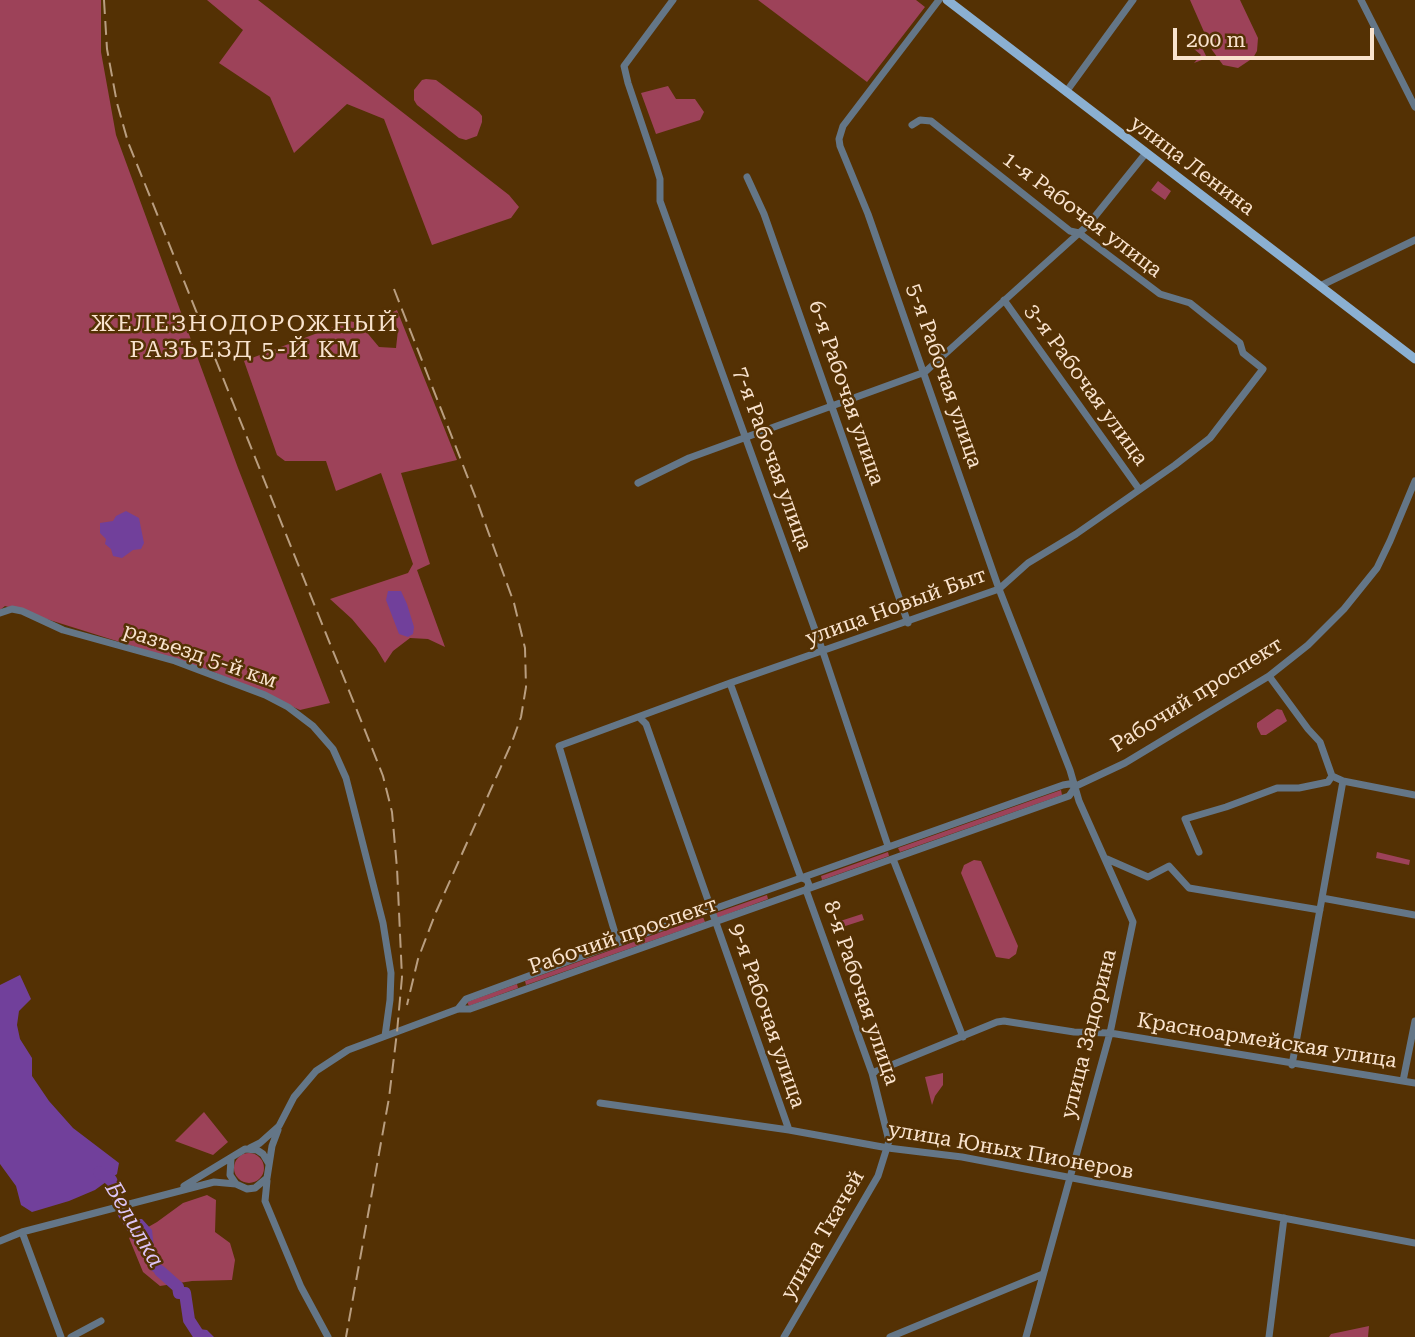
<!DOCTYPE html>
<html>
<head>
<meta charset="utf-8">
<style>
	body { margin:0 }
	#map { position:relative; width:1415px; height:1337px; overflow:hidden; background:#543104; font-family:"Roboto Serif",serif }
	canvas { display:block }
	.scale { position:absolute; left:1173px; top:28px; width:201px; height:32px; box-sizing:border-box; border:4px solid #f9e3ce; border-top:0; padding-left:9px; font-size:21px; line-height:24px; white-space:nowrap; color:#f9e3ce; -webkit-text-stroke:5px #543104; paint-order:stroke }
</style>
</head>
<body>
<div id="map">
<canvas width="1415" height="1337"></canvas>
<div class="scale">200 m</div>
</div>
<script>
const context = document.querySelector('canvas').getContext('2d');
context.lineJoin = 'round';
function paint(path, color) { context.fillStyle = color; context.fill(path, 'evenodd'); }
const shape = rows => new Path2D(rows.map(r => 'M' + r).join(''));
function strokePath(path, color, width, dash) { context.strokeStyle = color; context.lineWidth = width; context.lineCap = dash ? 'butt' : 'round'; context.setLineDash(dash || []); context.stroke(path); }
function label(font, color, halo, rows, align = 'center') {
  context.font = font + ' "Roboto Serif",serif'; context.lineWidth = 5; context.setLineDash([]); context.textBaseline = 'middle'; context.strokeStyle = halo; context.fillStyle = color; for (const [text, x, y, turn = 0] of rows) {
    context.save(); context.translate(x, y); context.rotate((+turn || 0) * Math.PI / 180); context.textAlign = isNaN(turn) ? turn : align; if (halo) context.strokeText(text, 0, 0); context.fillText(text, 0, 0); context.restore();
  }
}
paint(shape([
	[0,0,101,0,101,52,116,135,238,468,330,703,300,710,209,670,5,606,0,610],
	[207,0,258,0,509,195,519,207,511,218,432,245,384,119,347,104,294,153,270,97,219,63,243,30],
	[758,0,916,0,925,7,867,82],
	[1190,0,1240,0,1258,38,1257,51,1253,58,1238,68,1223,65,1212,50],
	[1195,33,1207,58,1194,63,1201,55,1187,43],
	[426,79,436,80,479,112,482,116,482,122,477,136,466,140,459,138,417,105,414,100,414,90,422,80],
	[668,86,676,99,695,99,704,112,700,120,656,134,641,93],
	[1158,181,1171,191,1165,200,1151,190],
	[397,310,457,460,401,473,430,564,417,570,445,647,428,639,410,638,393,651,385,663,376,648,352,619,330,599,408,573,413,564,381,473,336,491,326,461,285,461,277,455,244,361,349,321,359,323,379,347,396,348,398,330,391,313],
	[1277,709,1282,710,1287,721,1266,735,1261,735,1257,727,1257,723],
	[1061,790,1062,795,900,852,898,848],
	[888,852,889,856,822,880,821,876],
	[1377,852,1410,860,1409,865,1376,858],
	[974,860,981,861,1018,946,1016,954,1009,959,996,957,961,873,964,865],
	[767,895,768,899,717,918,716,913],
	[862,914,864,920,833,930,831,924],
	[703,917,705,922,526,985,525,981],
	[517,984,518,988,469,1006,467,1002],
	[943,1073,943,1085,935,1096,932,1105,925,1077],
	[204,1112,228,1142,213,1155,175,1141],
	'234 1168a15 15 0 1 1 30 0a15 15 0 1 1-30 0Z',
	[207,1195,216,1200,215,1232,230,1243,235,1260,232,1280,192,1281,160,1286,143,1272,129,1238,157,1222,183,1203],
	[1369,1326,1368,1337,1329,1337,1331,1334]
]), '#9d4259');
paint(shape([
	[126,511,139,518,144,543,141,549,133,550,122,558,113,556,111,549,105,544,106,539,100,533,100,523,113,521,116,516],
	[388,591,401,591,407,604,414,627,413,634,408,637,399,634,386,600],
	[20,975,31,999,19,1011,17,1025,20,1039,32,1058,32,1076,49,1101,73,1128,119,1163,117,1174,95,1190,69,1201,32,1212,21,1205,16,1186,0,1164,0,985],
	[124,1214,131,1219,142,1219,152,1230,154,1248,169,1282,152,1271,124,1225,122,1215],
	[185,1293,189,1297,192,1321,199,1329,207,1330,214,1337,194,1337,184,1314]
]), '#71409b');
strokePath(shape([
	[99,1172,111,1180,124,1214,132,1226],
	[160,1271,178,1287,179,1293,185,1293,189,1320,200,1337]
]), '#71409b', 12);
strokePath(shape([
	[673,0,624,66,628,83,656,166,660,179,660,201,823,652,888,846],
	[939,0,843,126,839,139,840,146,868,214,999,589,1070,770,1079,801,1133,922,1110,1033,1026,1337],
	[1361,0,1415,107],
	[1066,92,1133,0],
	[747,177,764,214,908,623],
	[1320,286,1415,240],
	[1004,300,1139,489],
	[638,483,689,458,925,372,1088,225,1146,153],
	[0,613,12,609,22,611,63,630,175,661,265,695,288,707,313,726,333,749,346,778,383,923,391,973,390,1000,385,1036],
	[1269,676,1308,729,1320,742,1332,776,1343,781,1292,1065],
	[730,683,801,878],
	[639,717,646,724,789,1130],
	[1343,781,1415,795],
	[1199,852,1185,819,1226,807,1277,788,1299,788,1328,782,1332,776],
	[893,859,963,1037],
	[1107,859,1148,877,1169,866,1189,888,1320,910],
	[1322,898,1415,915],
	[618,943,559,746,730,683,999,589,1028,563,1076,534,1175,465,1210,438,1263,369,1243,353,1240,343,1190,303,1160,294,1079,233,1070,231,931,121,920,120,912,125],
	[458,1009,466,999,618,943,1063,785,1069,784,1076,786],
	[872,1073,997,1022,1004,1021,1074,1032,1110,1033,1415,1083],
	[1403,1081,1415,1021],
	[600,1103,789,1130,888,1148,962,1157,1415,1243],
	[250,1148,260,1143,279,1126,294,1097,316,1071,348,1050,458,1009,470,1009,1069,796,1076,786,1125,763,1269,676,1308,645,1344,609,1377,568,1390,541,1415,481],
	[231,1159,230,1175,236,1184],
	[267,1181,265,1201,301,1287,328,1337],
	[184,1186,245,1149,257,1150,263,1154,269,1164],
	[22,1232,61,1337],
	[0,1241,22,1232,214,1182,236,1184,247,1189,255,1188,267,1178,272,1146,278,1130],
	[71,1337,101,1321],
	[784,1337,878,1176,889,1141,872,1073,806,890,809,885,807,880,802,878],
	[890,1337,1043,1274],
	[1269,1337,1284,1218]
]), '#647687', 7);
strokePath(shape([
	[947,0,1415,359]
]), '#8bb0d2', 9);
strokePath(shape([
	[104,0,107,49,117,103,128,142,364,728,383,776,392,812,397,868,402,977,397,1032,389,1098,346,1337],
	[394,289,477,501,514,603,525,648,526,687,521,717,512,742,436,912,418,959,407,1005]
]), '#b99e80', 2, [14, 7]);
label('21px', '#f9e3ce', '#543104', [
	["улица Ленина",1192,166,37],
	["1-я Рабочая улица",1082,215,37],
	["5-я Рабочая улица",944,376,71],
	["3-я Рабочая улица",1086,385,54],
	["6-я Рабочая улица",846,393,71],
	["7-я Рабочая улица",772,459,70],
	["улица Новый Быт",896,607,-20],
	["разъезд 5-й км",200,656,19],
	["Рабочий проспект",1197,695,-32],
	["Рабочий проспект",623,936,-19],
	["8-я Рабочая улица",861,993,71],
	["9-я Рабочая улица",767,1016,71],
	["улица Задорина",1089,1034,-76],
	["Красноармейская улица",1267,1041,9],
	["улица Юных Пионеров",1011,1151,10],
	["улица Ткачей",823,1235,-60]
]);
context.letterSpacing = '2px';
label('23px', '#f9e3ce', '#543104', [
	["ЖЕЛЕЗНОДОРОЖНЫЙ",245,324],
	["РАЗЪЕЗД 5-Й КМ",245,350]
]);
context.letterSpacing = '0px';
label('italic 23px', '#dcc4f5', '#543104', [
	["Белилка",134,1225,60]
]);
</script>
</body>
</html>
